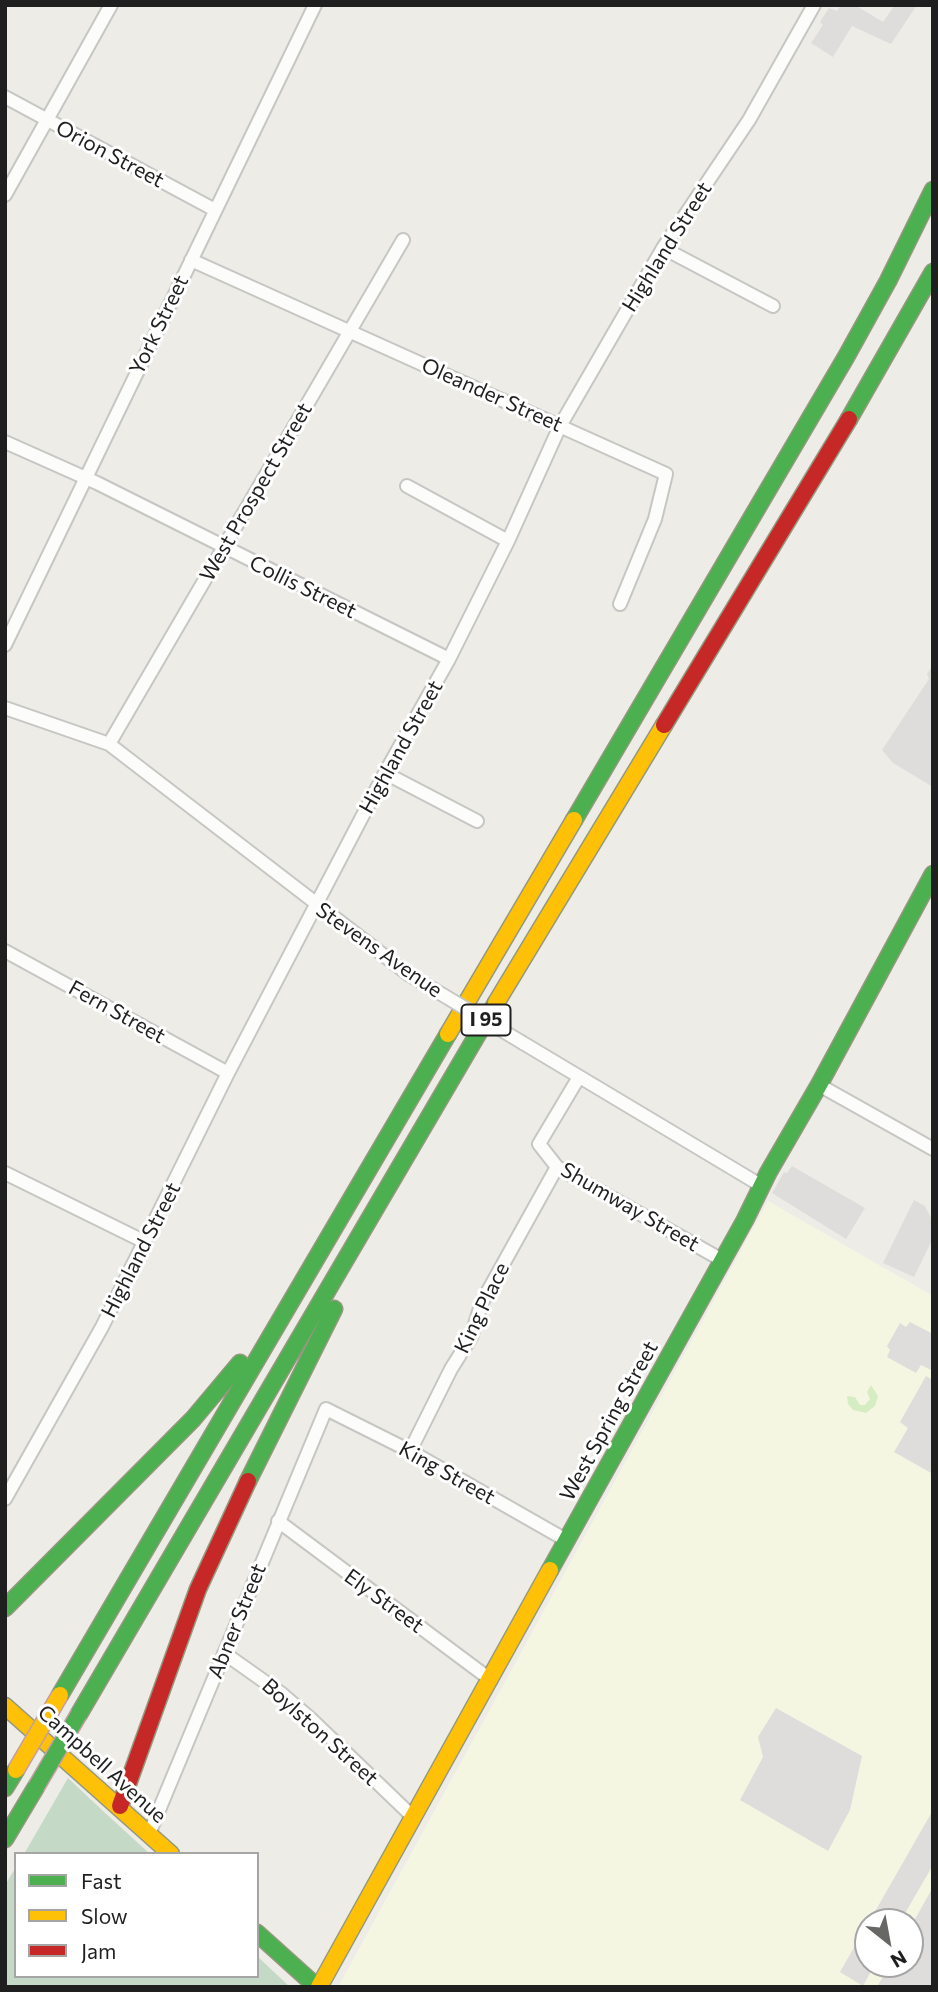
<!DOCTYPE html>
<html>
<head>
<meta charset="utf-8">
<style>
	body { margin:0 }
	#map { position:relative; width:938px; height:1992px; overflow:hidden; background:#edece7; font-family:Commissioner,sans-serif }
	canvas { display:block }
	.frame { position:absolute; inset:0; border:7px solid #1f1f1f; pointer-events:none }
	.legend { position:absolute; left:14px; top:1852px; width:245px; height:126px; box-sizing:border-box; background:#fff; border:2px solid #a5a5a5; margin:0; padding:9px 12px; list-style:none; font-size:21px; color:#1f1f1f }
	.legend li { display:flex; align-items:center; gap:14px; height:35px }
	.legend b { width:35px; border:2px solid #a5a5a5 }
	.north { position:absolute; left:854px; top:1908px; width:70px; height:70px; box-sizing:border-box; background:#fff; border:2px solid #a5a5a5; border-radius:50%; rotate:149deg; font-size:19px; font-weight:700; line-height:28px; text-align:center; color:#1f1f1f }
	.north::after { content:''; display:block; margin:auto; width:24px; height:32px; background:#676765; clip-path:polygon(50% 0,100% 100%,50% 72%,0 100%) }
</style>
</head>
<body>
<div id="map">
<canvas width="938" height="1992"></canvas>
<div class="frame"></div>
<ul class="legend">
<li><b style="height:9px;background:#4caf50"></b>Fast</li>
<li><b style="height:9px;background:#ffc107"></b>Slow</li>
<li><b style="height:9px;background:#c62828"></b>Jam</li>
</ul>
<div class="north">N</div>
</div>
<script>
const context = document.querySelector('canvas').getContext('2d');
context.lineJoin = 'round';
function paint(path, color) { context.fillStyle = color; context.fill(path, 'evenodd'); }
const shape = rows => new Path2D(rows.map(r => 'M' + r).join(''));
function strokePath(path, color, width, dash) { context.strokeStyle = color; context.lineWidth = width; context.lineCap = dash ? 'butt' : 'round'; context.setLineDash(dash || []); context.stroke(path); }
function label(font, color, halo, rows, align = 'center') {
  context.font = font + ' Commissioner,sans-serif'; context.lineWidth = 6; context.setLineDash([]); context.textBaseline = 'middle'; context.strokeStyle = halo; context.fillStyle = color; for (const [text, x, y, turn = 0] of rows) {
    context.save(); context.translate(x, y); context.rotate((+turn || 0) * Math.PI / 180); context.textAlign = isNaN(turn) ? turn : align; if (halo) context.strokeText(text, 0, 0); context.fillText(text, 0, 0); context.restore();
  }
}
paint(shape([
	[768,1201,933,1296,933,1987,338,1987],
	[868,1922,910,1922,910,1964,868,1964]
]), '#f5f6e2');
paint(shape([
	[871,1385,878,1396,875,1406,866,1413,853,1410,848,1404,847,1396,855,1397,860,1405,865,1405,870,1399,867,1392]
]), '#d6edc4');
paint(shape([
	[68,1778,103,1811,150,1854,24,1854],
	[16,1867,16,1976,257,1976,257,1956,290,1987,5,1987,5,1885]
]), '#c5d9c7');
paint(shape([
	[841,5,855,5,883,22,895,5,917,5,891,44,852,26,833,57,811,43,823,25,820,22,829,8,837,11],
	[933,665,933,787,893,763,882,750,929,679,927,674],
	[792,1166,865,1208,846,1239,772,1193,784,1172,787,1173],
	[914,1200,925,1206,933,1222,933,1238,914,1277,883,1263],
	[910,1322,933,1334,933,1371,921,1365,916,1373,887,1357,890,1350,887,1346,900,1323,906,1327],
	[926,1376,933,1380,933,1474,894,1452,908,1428,900,1422],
	[776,1708,862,1756,850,1810,828,1851,740,1800,763,1757,758,1737],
	[933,1810,933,1865,900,1922,869,1922],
	[933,1887,933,1987,877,1987,890,1964,910,1964,910,1928],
	[868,1923,868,1964,875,1964,863,1986,840,1972]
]), '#dedddb');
const street = shape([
	[5,97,215,210],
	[5,195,111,5],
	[663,248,773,306],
	[191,260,666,474,655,519,620,604],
	[5,442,97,483,449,659],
	[407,486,508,541],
	[5,645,315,5],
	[5,708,109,744,408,974],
	[109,744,403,240],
	[385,773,477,821],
	[5,951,228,1073],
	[523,1043,762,1186],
	[579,1077,539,1144,557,1167,722,1260],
	[819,1085,933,1149],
	[5,1173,145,1242],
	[410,1451,451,1369,471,1337,482,1302,557,1167],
	[5,1499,102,1327,228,1073,385,773,449,659,508,541,560,426,663,248,749,120,814,5],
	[278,1521,491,1680],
	[224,1653,282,1694,311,1719,413,1817],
	[149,1834,326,1409,410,1451,566,1540]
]);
const fast = shape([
	[849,419,933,272],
	[574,820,846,357,888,281,933,190],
	[248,1481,334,1309],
	[550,1570,745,1220,768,1173,819,1085,933,874],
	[5,1608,193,1419,240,1363],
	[60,1695,448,1034],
	[79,1714,496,1003],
	[5,1788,16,1770],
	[5,1839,36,1787],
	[257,1933,317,1987]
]);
const slow = shape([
	[496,1003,664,725],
	[448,1034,574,820],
	[5,1706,171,1854],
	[319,1987,550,1570]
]);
const jam = shape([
	[664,725,849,419],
	[120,1806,198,1589,248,1481]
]);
strokePath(street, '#c6c6c3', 16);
strokePath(fast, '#94987e', 19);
strokePath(slow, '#94987e', 19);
strokePath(jam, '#94987e', 19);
strokePath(street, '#fcfcfb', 12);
strokePath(fast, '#4caf50', 16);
strokePath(slow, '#ffc107', 16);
strokePath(jam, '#c62828', 16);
const streetBridge = shape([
	[408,974,523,1043]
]);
const fastBridge = shape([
	[36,1787,79,1714]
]);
const slowBridge = shape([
	[16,1770,60,1695]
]);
strokePath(streetBridge, '#c6c6c3', 16, []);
strokePath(fastBridge, '#c49da5', 19, []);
strokePath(slowBridge, '#c49da5', 19, []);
strokePath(streetBridge, '#fcfcfb', 12);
strokePath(fastBridge, '#4caf50', 16);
strokePath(slowBridge, '#ffc107', 16);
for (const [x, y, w] of [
	[486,1020,49]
]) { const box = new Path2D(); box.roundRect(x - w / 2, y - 15.5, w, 31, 5); context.fillStyle = '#fff'; context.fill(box); strokePath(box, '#1f1f1f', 2); }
label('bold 19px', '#1f1f1f', null, [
	["I 95",486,1020]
]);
label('21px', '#1f1f1f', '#fff', [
	["Orion Street",110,154,28],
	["Highland Street",667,247,-58],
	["York Street",159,325,-64],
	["Oleander Street",492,395,24],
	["West Prospect Street",256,492,-60],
	["Collis Street",303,587,26],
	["Highland Street",401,747,-61],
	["Stevens Avenue",379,950,35],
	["Fern Street",117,1012,29],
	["Shumway Street",630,1207,30],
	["Highland Street",141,1250,-63],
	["King Place",482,1308,-64],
	["West Spring Street",609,1421,-61],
	["King Street",447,1473,29],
	["Ely Street",384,1601,36],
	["Abner Street",237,1621,-68],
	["Boylston Street",320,1732,42],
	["Campbell Avenue",102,1764,42]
]);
</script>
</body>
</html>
